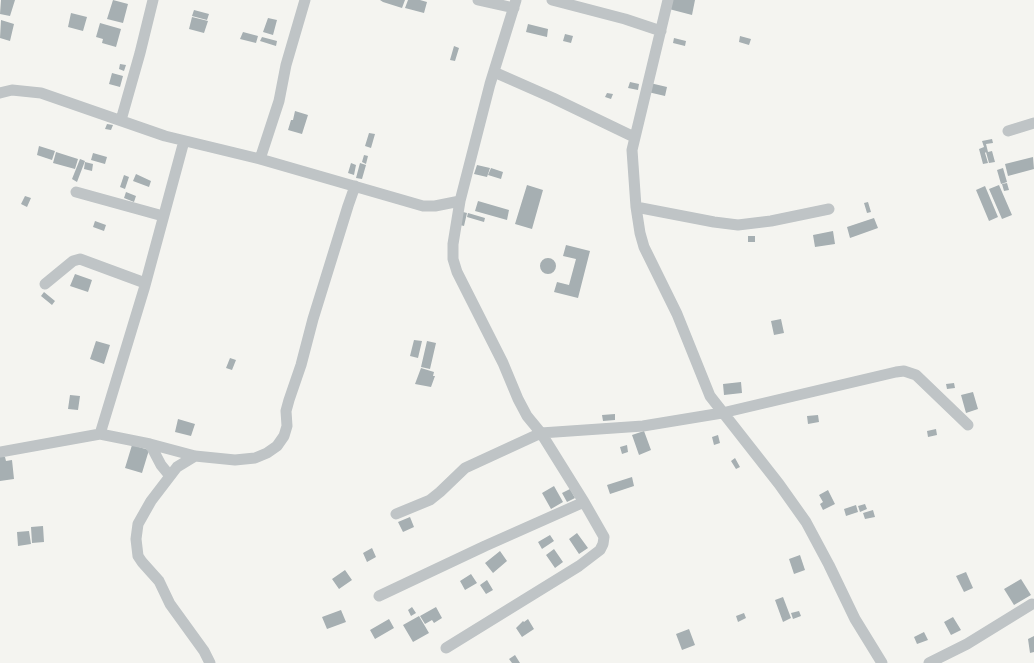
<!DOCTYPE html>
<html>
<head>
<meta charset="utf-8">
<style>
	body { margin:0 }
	canvas { display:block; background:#f4f4f0 }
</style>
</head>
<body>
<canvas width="1034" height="663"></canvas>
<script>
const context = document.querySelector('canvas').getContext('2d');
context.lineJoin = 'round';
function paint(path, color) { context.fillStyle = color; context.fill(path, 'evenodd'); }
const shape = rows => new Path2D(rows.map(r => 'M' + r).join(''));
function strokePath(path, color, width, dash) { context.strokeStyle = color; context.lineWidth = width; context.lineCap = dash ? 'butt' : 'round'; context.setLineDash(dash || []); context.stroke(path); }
paint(shape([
	[1,0,15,0,10,16,0,14],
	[113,0,128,4,123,23,107,19],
	[380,0,405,0,402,8,383,2],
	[408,0,420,0,427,2,424,13,405,8],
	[672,0,695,0,692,15,669,9],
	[194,10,209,14,207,20,192,16],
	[71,13,87,17,83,31,68,27],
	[192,17,208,21,204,33,189,29],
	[268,18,277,20,273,35,263,32],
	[1,20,14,24,10,41,0,38],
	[100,23,121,29,116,47,102,43,103,39,96,37],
	[528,24,548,29,547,37,526,32],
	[243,32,258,36,256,43,240,39],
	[565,34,573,36,571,43,563,41],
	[740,36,751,39,749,45,739,42],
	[262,37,277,41,276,46,260,41],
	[674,38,686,41,685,46,673,43],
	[454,46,459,48,455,61,450,60],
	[120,64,126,65,124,71,119,69],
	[112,73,123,76,120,87,109,84],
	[630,82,639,84,638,90,628,88],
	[650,83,667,87,665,96,648,92],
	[607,93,613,94,611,99,605,97],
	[295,111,308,115,302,134,288,130,291,120,293,120],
	[107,124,113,125,111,130,105,129],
	[369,133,375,134,371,148,365,146],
	[992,139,993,143,986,144,988,152,992,151,995,162,989,163,986,152,985,153,988,163,983,164,979,149,984,147,982,141],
	[39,146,55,151,52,160,37,155],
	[56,152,78,159,75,169,53,163],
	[93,153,107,157,105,164,91,160],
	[364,155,368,156,366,164,362,162],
	[1033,157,1034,169,1008,176,1005,164],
	[80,159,85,161,77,182,72,179],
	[85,162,93,164,92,171,84,169],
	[351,163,356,165,354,175,348,173],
	[360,163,366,165,362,179,356,178],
	[477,165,490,168,487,177,474,174],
	[491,168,503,172,501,179,488,175],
	[1003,168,1007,182,1001,184,997,170],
	[136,174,151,181,149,187,133,181],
	[124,175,129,177,125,189,120,187],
	[1007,183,1009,190,1004,191,1002,184],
	[527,185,543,190,532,229,515,224],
	[999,185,1012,215,1002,219,989,189],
	[985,186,998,217,989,221,976,190],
	[126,192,136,196,134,202,124,198],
	[25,196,31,198,27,207,21,204],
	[478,201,509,210,507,220,475,211],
	[868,202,871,212,867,213,864,203],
	[463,212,467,213,464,226,460,225],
	[468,213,485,218,484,222,467,217],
	[874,218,878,228,850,238,847,227],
	[95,221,106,225,104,231,93,227],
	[833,231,835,244,815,247,813,235],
	[748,236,755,236,755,242,748,242],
	[566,245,590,251,578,298,554,292,557,282,569,285,576,259,563,256],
	'540 266a8 8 0 1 1 16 0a8 8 0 1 1-16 0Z',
	[75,274,92,280,88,292,70,286],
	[44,292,55,301,52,305,41,296],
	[781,319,784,333,774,335,771,321],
	[414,340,422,341,418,358,410,356],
	[96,341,110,345,104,364,90,359],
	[427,341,436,343,430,369,421,367],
	[230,358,236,360,232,370,226,368],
	[421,368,434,372,433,376,435,376,431,387,415,384],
	[741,382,742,393,724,395,723,384],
	[954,383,955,388,947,389,946,384],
	[973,392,978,409,966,413,961,395],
	[70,395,80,396,78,410,68,409],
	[615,414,615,420,603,421,602,415],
	[818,415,819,422,808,424,807,416],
	[178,419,195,424,191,436,175,432],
	[936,429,937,435,928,437,927,431],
	[644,431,651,450,639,455,632,435],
	[718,435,720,443,714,445,712,437],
	[132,445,149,450,142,473,125,468],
	[627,445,628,452,622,454,620,447],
	[0,457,5,457,6,461,12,460,14,479,0,481],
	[735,458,740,467,736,469,731,461],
	[632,477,634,486,610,494,607,485],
	[554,486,563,502,551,509,542,493],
	[570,489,575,498,567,502,562,493],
	[828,490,835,504,823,510,820,504,823,502,819,495],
	[865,504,867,509,860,512,858,506],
	[856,505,858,512,846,516,844,509],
	[873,510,875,517,865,519,863,513],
	[410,517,414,527,403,532,398,522],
	[43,526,44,542,32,543,31,527],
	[29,531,31,544,18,546,17,532],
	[577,533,588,548,579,554,569,539],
	[550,535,554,541,542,549,538,542],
	[372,548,376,557,367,562,363,553],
	[554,549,563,562,555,568,546,555],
	[500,551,507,561,493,573,485,563],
	[800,555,805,570,794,574,789,559],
	[345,570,352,580,339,589,332,579],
	[966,572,973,588,964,592,956,576],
	[471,574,477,583,465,590,460,581],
	[1021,579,1031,595,1014,605,1004,589],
	[487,580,493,590,486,594,480,585],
	[783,597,791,618,783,622,775,600],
	[412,607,416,613,411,616,408,610],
	[436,607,442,618,434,623,432,620,425,624,420,616],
	[341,610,346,622,327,629,322,617],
	[799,611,801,616,793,619,791,613],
	[744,613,746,618,738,622,736,616],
	[419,616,429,633,413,642,403,625],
	[953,617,961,630,951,635,944,622],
	[389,619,394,628,375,639,370,630],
	[528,619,534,629,522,637,516,628,523,621,524,622],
	[689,629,695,645,682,650,676,634],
	[924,632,928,640,917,644,914,637],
	[1034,636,1034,652,1030,653,1028,639],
	[515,655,520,663,512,663,509,659]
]), '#a6afb2');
strokePath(shape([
	[478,0,514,8],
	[552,0,625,19,661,31],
	[668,0,632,150,636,207,640,233,644,247,677,314,710,396,779,484,806,522,829,565,855,619,882,663],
	[494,72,553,98,634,137],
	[0,93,12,90,41,93,165,136,260,159,423,206,435,206,460,201],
	[121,120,140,53,153,0],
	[1008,131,1034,123],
	[260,159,279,101,286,65,305,0],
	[76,192,163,216],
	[636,207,714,222,738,225,771,221,829,209],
	[45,284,73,261,80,259,145,283],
	[100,434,150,444,195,456,235,460,255,458,267,453,277,446,284,436,287,426,286,411,289,400,301,365,313,319,348,206,355,186],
	[150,444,161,465,170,476],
	[0,452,100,434,144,289,184,141],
	[195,456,177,467,151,501,138,524,136,539,138,556,142,562,159,581,170,604,204,651,210,663],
	[396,514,430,500,440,492,465,468,541,433,643,426,722,413,896,372,904,371,916,375,968,425],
	[379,596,485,546,584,502],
	[446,648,579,566,600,550,603,544,604,537,584,502,541,433,527,416,518,399,503,363,457,272,453,259,453,244,460,201,490,84,516,0],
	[929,663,967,644,1032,604]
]), '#bfc4c6', 11);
</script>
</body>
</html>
